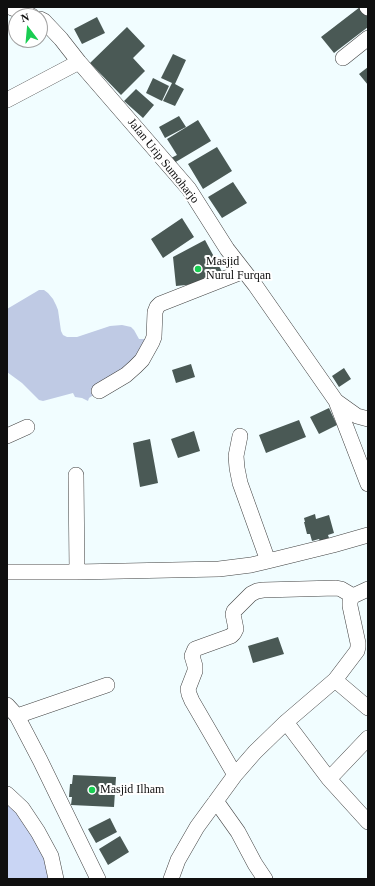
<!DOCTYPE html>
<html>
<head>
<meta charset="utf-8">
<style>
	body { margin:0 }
	#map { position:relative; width:375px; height:886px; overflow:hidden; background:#f1fdff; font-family:Georgia,serif }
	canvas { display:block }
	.frame { position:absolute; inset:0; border:8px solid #0f0f0f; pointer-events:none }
	.north { position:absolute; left:8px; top:8px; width:40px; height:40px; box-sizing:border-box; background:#fff; border:1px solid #9f9f9f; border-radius:50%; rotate:344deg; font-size:11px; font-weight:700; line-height:16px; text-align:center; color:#0f0f0f }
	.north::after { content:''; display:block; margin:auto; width:14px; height:18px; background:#19cd52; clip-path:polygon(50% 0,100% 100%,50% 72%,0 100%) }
</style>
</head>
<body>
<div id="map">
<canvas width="375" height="886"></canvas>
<div class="frame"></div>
<div class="north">N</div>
</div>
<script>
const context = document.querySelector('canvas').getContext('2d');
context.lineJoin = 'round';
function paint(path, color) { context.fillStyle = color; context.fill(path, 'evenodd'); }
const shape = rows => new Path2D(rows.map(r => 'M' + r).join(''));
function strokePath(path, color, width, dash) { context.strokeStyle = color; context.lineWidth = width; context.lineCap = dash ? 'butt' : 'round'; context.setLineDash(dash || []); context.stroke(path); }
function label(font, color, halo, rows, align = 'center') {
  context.font = font + ' Georgia,serif'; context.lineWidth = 4; context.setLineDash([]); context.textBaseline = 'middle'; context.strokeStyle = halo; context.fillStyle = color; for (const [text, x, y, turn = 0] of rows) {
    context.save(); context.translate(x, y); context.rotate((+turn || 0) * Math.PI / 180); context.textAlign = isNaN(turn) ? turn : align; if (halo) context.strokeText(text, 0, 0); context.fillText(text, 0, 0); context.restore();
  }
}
paint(shape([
	[39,290,44,290,48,293,53,299,56,305,58,310,61,331,63,335,67,337,77,337,110,326,122,325,131,327,134,330,139,339,152,339,122,380,92,396,89,398,88,401,82,398,75,397,73,393,43,401,39,400,22,383,7,372,7,309,34,293]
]), '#bfcae4');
paint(shape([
	[7,796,21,809,54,879,7,879]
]), '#c9d5f4');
paint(shape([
	[360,7,368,12,368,27,334,53,321,37],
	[97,17,105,33,82,44,74,29],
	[127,27,145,46,133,58,145,71,121,95,90,63],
	[173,54,186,60,175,84,184,89,175,106,163,101,172,83,161,78],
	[368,67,368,85,359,74],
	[153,78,169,86,162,101,146,93],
	[136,89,154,105,143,118,124,101],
	[179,116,186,127,165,138,159,127],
	[198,120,211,141,174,163,171,158,177,155,167,139],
	[217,147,232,171,203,189,188,164],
	[233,182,247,203,222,218,208,197],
	[182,218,194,237,163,258,151,239],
	[205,240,227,281,176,286,173,257],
	[191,364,195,377,176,383,172,370],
	[344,368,351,379,339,387,332,376],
	[329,408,337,425,319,434,310,417],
	[299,420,306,437,266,453,259,435],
	[194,431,200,451,178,458,171,439],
	[150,439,158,483,140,487,133,443],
	[315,514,316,519,329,515,334,533,328,535,329,538,320,541,319,539,312,541,310,534,307,534,304,522,305,522,304,518],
	[278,637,284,654,253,663,248,646],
	[73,775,116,777,114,807,71,805,72,797,69,797,70,784,72,784],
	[110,818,117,832,96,843,88,829],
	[120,836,129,852,108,865,99,849]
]), '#4a5955');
const minor = shape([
	[10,7,32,16],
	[367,7,368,8],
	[40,19,44,21,61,39,79,62,189,189,227,249,255,285,336,401,357,416,368,419],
	[343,58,368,38],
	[7,100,79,62],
	[99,391,126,375,135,367,142,360,152,342,154,337,155,312,157,307,160,304,244,271],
	[336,401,368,484],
	[7,436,27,427],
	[240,436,236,456,237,468,240,483,268,561],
	[76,475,77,572],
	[7,572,77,572,219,569,251,565,268,561,333,545,368,535],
	[335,680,368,708],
	[7,705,17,716,40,760,98,879],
	[17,716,107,685],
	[286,722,329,779,368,822],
	[235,775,192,701,189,694,188,689,195,671,195,666,192,656,195,649,231,636,234,633,236,629,233,614,234,611,251,594,257,591,263,590,336,588,341,589,353,596],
	[329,779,368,738],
	[7,794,22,808,38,832,51,856,56,879],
	[216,801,238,832,255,864,265,879],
	[171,879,178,860,197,827,235,775,255,752,286,722,335,680,357,651,358,647,358,643,350,606,350,601,353,596,368,589]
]);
strokePath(minor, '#424242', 16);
strokePath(minor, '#fff', 15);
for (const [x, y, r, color] of [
	[198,269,4,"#19cd52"],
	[92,790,4,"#19cd52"]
]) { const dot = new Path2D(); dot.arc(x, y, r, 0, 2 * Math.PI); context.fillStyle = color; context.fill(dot); strokePath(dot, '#fff', 1.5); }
label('12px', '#0f0f0f', '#fff', [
	["Jalan Urip Sumoharjo",163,161,51]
]);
label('12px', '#0f0f0f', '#fff', [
	["Masjid",206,262],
	["Nurul Furqan",206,276],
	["Masjid Ilham",100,790]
], 'left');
</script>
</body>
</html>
